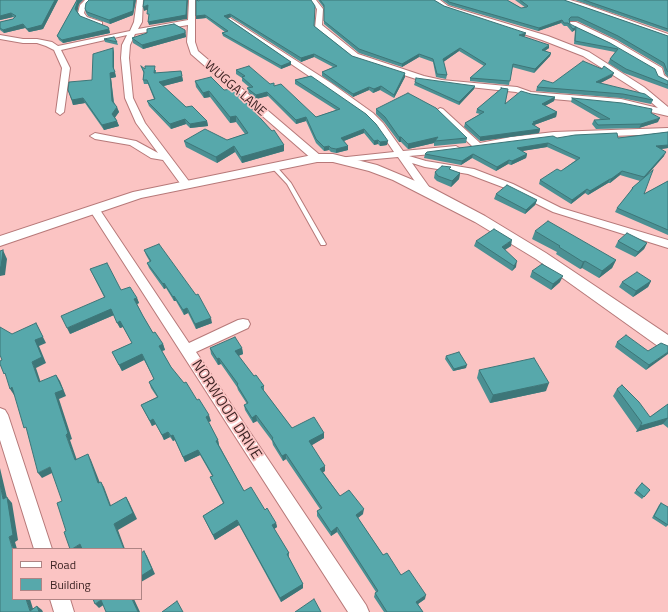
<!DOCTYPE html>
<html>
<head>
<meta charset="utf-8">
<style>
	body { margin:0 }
	#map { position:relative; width:668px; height:612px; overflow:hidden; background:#fbc4c3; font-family:"Titillium Web",sans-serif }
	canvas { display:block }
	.legend { position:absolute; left:12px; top:548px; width:130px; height:52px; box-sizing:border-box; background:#fbc4c3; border:1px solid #af8484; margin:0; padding:5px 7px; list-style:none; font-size:12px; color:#3e2525 }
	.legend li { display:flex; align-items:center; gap:8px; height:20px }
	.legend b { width:20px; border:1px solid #af8484 }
</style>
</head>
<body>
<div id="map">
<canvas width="668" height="612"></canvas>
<ul class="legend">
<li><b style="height:5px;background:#fff"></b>Road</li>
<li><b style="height:11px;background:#57a8ab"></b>Building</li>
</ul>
</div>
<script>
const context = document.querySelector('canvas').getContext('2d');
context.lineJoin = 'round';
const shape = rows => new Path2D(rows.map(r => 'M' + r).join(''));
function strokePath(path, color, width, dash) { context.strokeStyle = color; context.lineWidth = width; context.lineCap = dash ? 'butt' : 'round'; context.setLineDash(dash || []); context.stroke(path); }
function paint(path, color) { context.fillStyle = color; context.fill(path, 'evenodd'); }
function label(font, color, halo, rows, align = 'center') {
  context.font = font + ' "Titillium Web",sans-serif'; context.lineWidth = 3.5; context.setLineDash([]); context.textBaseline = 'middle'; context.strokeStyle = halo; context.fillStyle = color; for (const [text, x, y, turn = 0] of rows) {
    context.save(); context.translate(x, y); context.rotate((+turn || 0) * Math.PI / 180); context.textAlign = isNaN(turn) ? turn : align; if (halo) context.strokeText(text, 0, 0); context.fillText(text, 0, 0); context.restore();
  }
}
const service = shape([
	[272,166,276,166,291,183,326,244,325,245,321,245,287,184,272,168,272,166]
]);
const minor = shape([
	[85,0,92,0,86,6,84,13,87,17,102,22,102,26,96,26,81,18,78,13,80,5,85,0],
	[137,0,143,0,142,22,138,29,188,20,189,0,195,0,195,42,198,51,321,156,322,158,321,160,313,160,191,54,187,42,188,25,135,34,130,45,129,58,133,98,145,123,191,184,186,187,182,186,163,160,151,158,130,145,95,139,90,136,95,133,136,141,158,153,136,123,125,98,121,58,122,45,127,35,61,50,70,68,64,112,60,115,56,112,62,68,54,50,46,46,37,43,23,43,0,39,0,35,23,39,37,39,52,42,58,46,130,31,134,22,137,0],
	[310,0,316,0,323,9,322,25,358,54,424,76,442,80,517,87,531,92,621,99,658,108,638,91,583,56,542,40,444,8,432,0,440,0,448,6,548,36,589,52,644,87,668,107,668,116,621,105,530,97,516,92,442,84,419,80,352,58,315,28,317,9,310,0],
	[559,0,570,0,584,4,668,34,668,38,559,0],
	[230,18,331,83,373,113,383,123,403,151,456,146,461,149,456,152,409,156,426,161,474,169,513,184,561,208,668,240,668,248,553,212,505,188,468,174,425,167,412,163,432,191,427,194,423,193,398,157,343,162,342,160,343,158,347,157,394,152,377,127,367,117,325,87,228,21,226,20,230,18],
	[570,22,576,22,616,41,662,68,664,75,668,78,668,84,657,78,655,71,610,45,570,26,570,22],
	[440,108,443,109,480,143,511,137,554,132,668,128,668,134,554,138,511,143,476,150,473,149,472,146,437,113,436,111,440,108],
	[94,206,98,207,189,343,238,320,243,319,248,320,250,324,248,328,196,352,366,605,369,612,348,612,89,209,94,206],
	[0,408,5,410,8,415,52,549,34,549,0,440,0,408],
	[50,599,70,599,74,612,54,612,50,599]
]);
const tertiary = shape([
	[317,154,333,154,377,165,432,188,485,216,546,253,668,335,668,351,662,349,536,259,475,222,393,180,369,171,333,162,317,162,141,198,0,246,0,236,133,192,317,154]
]);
strokePath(service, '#b77979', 2);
strokePath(minor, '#b77979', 2);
strokePath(tertiary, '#b77979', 2);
paint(service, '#fff');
paint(minor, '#fff');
paint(tertiary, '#fff');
paint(shape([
	[0,0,58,0,43,29,29,32,25,28,4,33,0,30,0,22,13,19,14,18,13,17,0,20],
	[77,0,83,0,79,4,77,11,80,16,109,29,110,33,63,43,59,40,57,36],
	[89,0,136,0,133,15,110,24,88,16,86,13,85,9],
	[318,0,434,0,444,6,525,36,524,37,549,48,545,51,551,53,550,56,534,73,512,67,509,85,470,81,470,78,484,66,459,51,443,62,447,75,446,79,436,77,433,62,419,57,402,67,359,53,324,24,324,8],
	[442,0,507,0,521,8,526,8,515,0,564,0,668,36,668,77,665,74,663,67,617,40,577,21,570,21,570,24,575,30,572,32,567,26,564,26,561,23,538,31,449,5],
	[575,0,668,0,668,32],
	[199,1,314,26,352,56,405,77,394,98,380,90,373,93,369,90,353,97,322,76,322,72,333,67,314,57,301,62,231,17,227,18,291,62,291,65,281,69,223,36,222,33,225,32,206,18,196,19],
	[576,27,610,43,658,76,668,81,668,89,624,73,608,63,610,59,615,52,574,44,575,30],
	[185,30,186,37,143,49,133,43,132,38],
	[104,39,117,42,118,45,105,42],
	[113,48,114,53,114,70,116,77,111,78,114,102,119,112,115,117,119,126,104,130,85,103,73,105,68,90,92,80],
	[141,66,145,69,156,70,156,73,181,71,183,81,163,86,186,107,207,121,208,126,190,128,186,124,171,129,149,106,147,101,154,99,148,84,144,84,143,80,144,74],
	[236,70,274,86,316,117,336,110,295,84,295,80,311,76,387,145,380,146,378,144,374,145,364,133,344,141,348,146,348,150,336,153,331,152,329,150,324,151,316,143,306,121,296,124,268,96,256,99,248,92,247,88,249,87,242,81,242,78,236,74],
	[612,77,600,83,653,100,651,104,621,98,536,91,537,87,553,83],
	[195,81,224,90,244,100,284,145,284,151,242,163,235,152,217,163,186,147,184,141,227,140,245,134,236,122,230,123,210,97,204,98,196,87],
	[415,82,475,86,474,89,459,105,414,85],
	[501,88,508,89,505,104,531,94,555,97,554,101,545,106,557,112,556,117,534,125,540,129,539,133,480,141,464,127,465,123,480,114,476,113,477,109,501,89],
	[572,98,658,122,639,128,596,129,592,124,594,120,602,120,571,102],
	[376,109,467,138,466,143,434,146,434,143,408,149,401,142,399,142,384,122,376,114],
	[668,132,668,148,661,149,664,156,648,174,644,194,668,181,668,235,615,212,617,208,630,192,632,188,640,181,620,175,610,183,608,183,588,195,585,193,571,204,539,184,540,180,561,171,576,160,547,147,522,151,527,154,526,158,511,165,508,164,496,171,472,158,461,165,424,158,425,154,557,138,618,138],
	[451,170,460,173,459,179,451,187,437,181,434,178,435,172],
	[496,194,537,200,535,205,525,214,494,199],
	[535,231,616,260,612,268,599,278,582,268,580,269,556,254,557,252,532,239],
	[476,241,511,246,505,250,516,267,512,271,474,246],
	[618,241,647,243,644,249,635,257,615,247],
	[144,250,212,323,196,329,188,313,184,315,176,301,174,301,166,288,164,289,149,268,147,263,150,262,146,255],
	[90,269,121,290,137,298,139,303,137,304,143,316,153,333,163,344,165,350,162,351,171,367,211,421,208,422,218,440,219,445,244,491,265,510,276,523,277,527,274,529,289,553,289,558,303,584,303,588,281,602,239,525,215,540,203,516,223,503,212,482,210,477,212,476,200,455,185,462,175,440,173,441,170,437,164,440,156,424,152,426,141,405,157,397,151,388,149,382,154,379,144,360,122,371,112,352,132,343,123,327,120,328,114,315,70,334,104,297],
	[532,271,560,282,551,290,530,277],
	[651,281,648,287,633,297,619,287,622,282],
	[617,342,648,351,668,346,646,370,615,347],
	[210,348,242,348,243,354,238,356,254,376,264,386,264,391,292,428,324,433,324,438,311,445,325,471,323,472,340,496,363,514,358,518,383,555,401,575,425,599,418,604,423,612,384,612,374,597,375,593,376,592,337,532,331,536,317,516,317,511,320,509,286,459,283,461,273,445,272,441,257,421,253,423,245,410,244,405,247,404,238,390,237,387,221,364,218,365,211,354],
	[446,356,466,368,453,371,445,359],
	[479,370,546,391,490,403,477,378],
	[617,389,650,417,668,404,668,428,663,424,636,432,637,430,613,396],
	[642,483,650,490,642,499,634,493],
	[661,503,668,525,666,527,652,518,659,505]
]), '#4b9093');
paint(shape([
	[55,0,58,0,43,29,29,32,27,29],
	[78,0,83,0,79,4,77,13,75,9],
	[134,0,136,0,133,15,110,24,109,20],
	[187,0,188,0,187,19,149,25,148,22],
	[148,5,149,9,144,11,143,7],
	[11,13,13,17,0,20,0,16],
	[230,14,231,17,225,19,224,16],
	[205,15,206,18,196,19,196,16],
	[562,20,561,23,538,31,539,28],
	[23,24,25,28,4,33,3,30],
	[576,27,575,30,572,32,573,29],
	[109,29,110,33,63,43,62,40],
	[185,30,186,37,143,49,142,45],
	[526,33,525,36,519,39,519,35],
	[549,45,549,48,541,53,542,50],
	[113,48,114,53,114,72,113,67],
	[460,48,459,51,442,63,443,59],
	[551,53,550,56,534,73,535,69],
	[314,54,314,57,301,62,301,58],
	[419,54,419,57,402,67,402,64],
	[291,62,291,65,281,69,281,66],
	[115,72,116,77,111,78,114,106,112,101,110,73],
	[405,73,405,77,394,98,394,95],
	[614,73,612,77,595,86,596,82],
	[182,76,183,81,160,87,159,82],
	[381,86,380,90,373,93,374,89],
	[475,86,474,89,459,105,459,102],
	[369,87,369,90,353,97,353,94],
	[209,91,210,97,204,98,203,93],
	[267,92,268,96,256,99,256,95],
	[555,97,554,101,541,108,542,104],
	[83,98,85,103,73,105,72,100],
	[117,107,119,112,114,119,112,114],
	[557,112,556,117,534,125,534,127,531,128,533,122],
	[236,116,236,122,230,123,230,117],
	[306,117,306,121,296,124,296,120],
	[660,118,658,122,639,128,641,124],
	[185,119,186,124,171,129,170,124],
	[117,121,119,126,104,130,102,125],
	[207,121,208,126,190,128,190,124],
	[364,129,364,133,341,142,341,138],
	[540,129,539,133,480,141,480,137],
	[399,137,401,137,401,142,399,142],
	[438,137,435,141,434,143,408,149,408,144],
	[378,140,378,144,374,145,374,141],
	[388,141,387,145,380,146,380,142],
	[548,143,547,147,516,152,517,148],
	[284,145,284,151,242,163,241,157],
	[668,145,668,148,654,150,656,146],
	[234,146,235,152,217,163,216,157],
	[329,146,329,150,324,151,324,147],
	[348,146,348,150,336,153,336,149],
	[666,152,664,156,642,181,644,177],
	[473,154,472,158,461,165,462,161],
	[527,154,526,158,511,165,512,161],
	[509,160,508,164,496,171,497,167],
	[622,171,620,175,610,183,611,179],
	[460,173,459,179,451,187,452,181],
	[610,179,608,183,588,195,590,191],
	[587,189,585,193,571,204,572,200],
	[537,200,535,205,525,214,526,210],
	[512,240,511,246,501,252,502,247],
	[647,243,644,249,635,257,638,252],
	[3,250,7,259,5,275,0,276,0,267],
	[616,260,612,268,599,278,602,271],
	[517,261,516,267,512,271,514,266],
	[585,261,582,268,580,269,583,262],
	[563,276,560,282,551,290,553,284],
	[651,281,648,287,633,297,636,291],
	[164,283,166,288,164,289,163,284],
	[174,296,176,301,174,301,173,297],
	[137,298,139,303,137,304,134,299],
	[187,308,188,313,184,315,183,310],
	[111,309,114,315,70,334,67,328],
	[211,318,212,323,196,329,195,324],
	[120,321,123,327,120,328,117,323],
	[36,323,46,343,39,346,46,363,36,368,43,389,39,382,32,362,35,340],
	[163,344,165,350,161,351,159,346],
	[242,348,243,354,236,357,235,351],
	[668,352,668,354,646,370,649,365],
	[142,354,144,360,122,371,119,365],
	[219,358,221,364,218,365,217,359],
	[467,365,466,368,453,371,454,369],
	[56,375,60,381,66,396,59,399,72,439,70,440,79,466,75,460,66,435,55,393],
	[549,383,546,391,490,403,493,395],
	[12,387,17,394,14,395,10,389],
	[209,415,211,421,207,423,206,417],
	[256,415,257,421,253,423,252,418],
	[668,418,663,424,636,432,640,426],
	[153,419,156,424,152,426,150,421],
	[168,432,170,437,164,440,162,435],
	[324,433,324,438,309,447,309,441],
	[173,435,175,440,173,441,171,436],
	[218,440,219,445,217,446,216,441],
	[198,450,200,455,185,462,183,457],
	[88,454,91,460,102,488,98,483],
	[286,454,286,459,283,461,282,456],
	[325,466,325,471,320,474,320,469],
	[50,467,54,472,42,478,38,473],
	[0,468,8,502,7,497,12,503,18,540,15,542,17,549,13,549,9,537,3,499,0,484],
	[101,482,104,487,113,511,110,506],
	[126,497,129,502,137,519,118,530,125,549,124,549,114,524],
	[364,509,363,514,355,520,356,515],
	[237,520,239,525,215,540,213,535],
	[276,523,277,527,273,530,272,525],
	[337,527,337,532,331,536,331,532],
	[80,544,84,549,72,549],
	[144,551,147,556,155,574,141,582,141,576],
	[303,584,303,588,281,602,280,598],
	[426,595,425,599,415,606,416,602],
	[26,599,30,599,34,612,30,611],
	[132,599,134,599,140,612,138,612],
	[101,600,105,604,99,608,95,604],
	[37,606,42,610,43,612,39,612]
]), '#3d7678');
const building = shape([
	[0,0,55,0,42,25,27,29,23,24,3,30,0,28,0,22,13,19,16,16,11,13,0,16,0,0],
	[77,0,78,0,75,9,80,16,108,27,109,29,62,40,57,36,77,0],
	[89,0,134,0,133,11,109,20,87,12,85,9,86,3,89,0],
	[144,0,187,0,186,15,148,22,149,14,147,14,148,5,143,7,144,0],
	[196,0,199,1,199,0,311,0,315,6,314,26,352,56,405,73,394,95,381,86,374,89,369,87,353,94,322,72,337,66,314,54,301,58,230,14,224,16,291,62,281,66,222,33,228,31,205,15,196,16,196,0],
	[320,0,434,0,444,6,526,33,519,35,549,45,542,50,551,53,535,69,513,64,510,81,470,78,486,64,460,48,443,59,447,75,437,74,433,59,419,54,402,64,359,49,324,21,324,5,320,0],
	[447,0,507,0,521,8,527,7,528,6,520,0,564,0,668,36,668,72,667,71,664,63,618,36,578,17,571,17,569,19,570,24,576,27,573,29,568,23,564,23,562,20,539,28,449,2,447,0],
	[584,0,668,0,668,29,584,0],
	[174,24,185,30,185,33,142,45,132,38,147,33,147,29,174,24],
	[576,27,610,43,655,69,658,76,668,81,668,85,626,69,610,59,618,49,575,41,576,27],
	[114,37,117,42,104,39,114,37],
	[113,48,113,67,115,72,110,73,112,101,117,107,112,114,117,121,102,125,83,98,72,100,68,90,69,82,92,80,93,54,113,48],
	[583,61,602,69,604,66,614,73,596,82,645,94,653,100,623,94,537,87,543,80,553,83,583,61],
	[141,66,145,69,145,66,155,66,154,73,181,71,182,76,159,82,186,107,192,106,207,121,190,124,185,119,170,124,147,101,155,99,147,80,143,80,144,72,141,66],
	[249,66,270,84,274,83,274,86,281,84,316,117,340,109,295,80,311,76,366,114,376,124,388,141,380,142,378,140,374,141,364,129,341,138,348,146,336,149,331,148,329,146,324,147,316,139,306,117,296,120,267,92,256,95,247,88,253,87,242,77,245,76,236,70,249,66],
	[211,77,224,90,233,89,244,98,242,98,272,131,274,130,284,145,241,157,234,146,216,157,184,141,205,129,227,140,248,133,236,116,230,117,209,91,203,93,195,81,211,77],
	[416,78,475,86,459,102,415,82,416,78],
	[501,88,508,89,505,104,521,91,531,94,555,97,542,104,557,112,533,122,535,123,532,124,540,129,480,137,465,123,484,112,477,109,502,88,501,88],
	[408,93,436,108,467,138,435,141,438,137,408,144,401,137,399,137,385,117,376,109,408,93],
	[572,98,622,103,652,109,651,113,660,118,641,124,598,125,594,120,610,119,572,98],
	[668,132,668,145,656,146,666,152,644,177,622,171,611,179,610,179,590,191,587,189,572,200,540,180,557,169,561,171,580,158,548,143,517,148,527,154,512,161,509,160,497,167,473,154,462,161,425,154,427,152,553,136,557,138,575,135,617,133,618,138,668,132],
	[442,166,451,167,449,169,460,173,452,181,438,176,435,172,442,166],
	[653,170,644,194,668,181,668,230,617,208,633,188,632,188,653,170],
	[507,185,537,200,526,210,496,194,507,185],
	[548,221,616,260,602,271,585,261,583,262,559,247,560,246,535,231,548,221],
	[494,229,512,240,502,247,517,261,514,266,476,241,494,229],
	[627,233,647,243,638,252,618,241,627,233],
	[159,244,196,295,198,294,211,318,195,324,187,308,183,310,174,296,173,297,164,283,163,284,147,263,151,261,144,250,159,244],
	[3,250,1,267,0,267,0,251,3,250],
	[107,263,121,290,130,287,137,298,134,299,143,316,153,333,155,332,163,344,159,346,171,367,184,383,186,382,197,400,199,399,209,415,206,417,218,440,216,441,244,491,251,487,265,510,267,508,276,523,272,525,289,553,287,554,303,584,280,598,237,520,213,535,203,516,224,503,210,477,213,476,198,450,183,457,173,435,171,436,168,432,162,435,153,419,150,421,141,405,158,397,149,382,154,379,142,354,119,365,112,352,132,343,120,321,117,323,111,309,67,328,61,316,105,297,90,269,107,263],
	[542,264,563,276,553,284,532,271,542,264],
	[637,272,651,281,636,291,622,282,637,272],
	[36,323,43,337,35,340,42,357,32,362,39,382,56,375,63,390,55,393,68,433,66,435,75,460,88,454,98,483,101,482,110,506,126,497,133,513,114,524,124,549,82,549,80,544,72,549,70,549,64,532,66,531,57,503,62,501,50,467,38,473,26,427,24,428,12,387,10,389,5,373,4,374,0,364,0,361,2,360,0,355,0,327,12,334,36,323],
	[626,335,648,351,661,343,668,346,668,352,649,365,617,342,626,335],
	[235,337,242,348,235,351,254,376,256,375,264,386,261,387,292,428,314,417,324,433,309,441,325,466,320,469,340,496,349,490,364,509,356,515,383,555,387,553,401,575,409,570,426,595,416,602,423,612,387,612,375,593,378,591,337,527,331,532,317,511,322,508,286,454,282,456,272,439,273,438,256,415,252,418,244,405,248,403,237,385,238,384,219,358,217,359,210,348,235,337],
	[459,352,467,365,454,369,446,356,459,352],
	[534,358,549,383,493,395,479,370,534,358],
	[622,385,639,402,650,417,668,404,668,418,640,426,642,423,617,389,622,385],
	[642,483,650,490,644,497,636,490,642,483],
	[0,484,3,499,7,497,13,535,9,537,13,550,13,599,26,599,30,611,37,606,39,612,0,612,0,484],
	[661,503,668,507,668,525,654,516,661,503],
	[144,551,152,569,141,576,141,553,144,551],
	[93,599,132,599,138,612,106,612,101,600,95,604,93,599],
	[314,599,321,612,295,612,314,599],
	[177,601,183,612,162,612,177,601]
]);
paint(building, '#57a8ab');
strokePath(building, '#3d7678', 1);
label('13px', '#3e2525', '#fbc4c3', [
	["WUGGA LANE",235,89,41]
]);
label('15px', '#3e2525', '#fbc4c3', [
	["NORWOOD DRIVE",226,410,57]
]);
</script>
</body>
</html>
